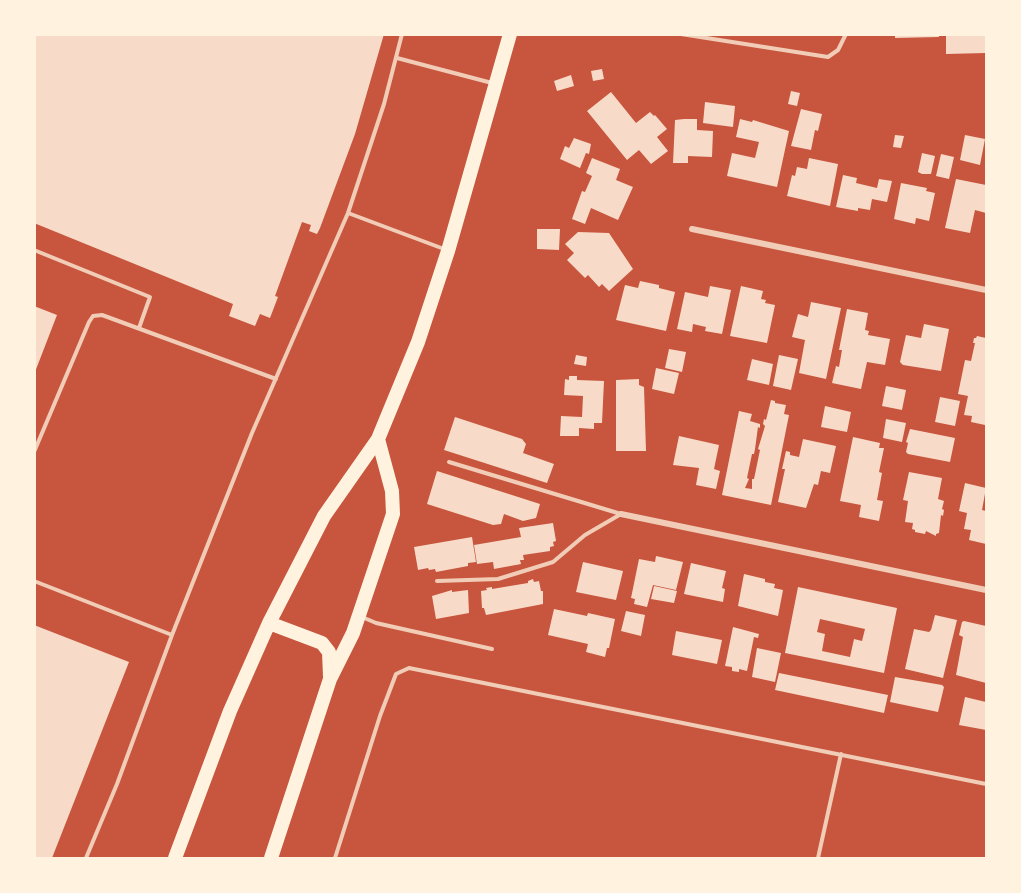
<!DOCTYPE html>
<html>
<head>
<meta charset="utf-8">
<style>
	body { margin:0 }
	#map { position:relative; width:1021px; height:893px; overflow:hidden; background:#c8553d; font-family:"DejaVu Sans",sans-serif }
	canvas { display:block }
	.frame { position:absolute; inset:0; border:36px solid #fff3e0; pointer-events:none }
</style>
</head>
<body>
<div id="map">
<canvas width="1021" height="893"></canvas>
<div class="frame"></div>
</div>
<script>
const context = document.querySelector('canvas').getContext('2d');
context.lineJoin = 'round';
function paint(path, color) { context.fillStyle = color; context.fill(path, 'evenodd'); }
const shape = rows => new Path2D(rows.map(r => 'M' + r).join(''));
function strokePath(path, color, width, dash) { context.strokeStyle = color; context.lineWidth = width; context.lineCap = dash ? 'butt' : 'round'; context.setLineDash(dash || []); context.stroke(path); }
paint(shape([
	[34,34,384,34,355,134,320,228,317,234,309,231,311,225,302,222,275,296,278,297,270,318,260,314,255,326,229,316,233,304,34,223],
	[895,34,939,34,939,37,895,38],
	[946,34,986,34,986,53,946,54],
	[602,69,604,79,593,81,591,71],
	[571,75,574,86,557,91,554,81],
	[791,91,800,93,797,106,788,104],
	[611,92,636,123,650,112,654,116,655,115,667,129,657,137,668,151,651,164,639,150,627,160,587,111],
	[705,102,735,106,733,127,703,123],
	[801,109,822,114,818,131,815,130,811,150,791,146],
	[684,119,697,119,697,130,713,131,712,157,688,156,688,163,673,163,675,120],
	[740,119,752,122,753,120,789,131,777,187,727,176,732,153,755,158,759,142,736,137],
	[895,135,904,136,901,148,893,147],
	[965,135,985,139,980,165,960,160],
	[574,138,591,144,589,154,586,153,580,168,560,159,565,146,569,148],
	[922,153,935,156,931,174,922,174,918,172],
	[941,154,954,157,949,179,936,176],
	[592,158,620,169,616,180,633,187,618,220,591,208,585,224,572,219,582,191,585,192,592,176,586,173],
	[809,158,838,164,830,206,787,196,792,175,795,176,797,167,807,169],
	[843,175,857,178,856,183,877,188,879,179,892,181,887,202,872,199,870,210,858,208,858,211,836,207],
	[956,179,986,185,986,213,975,210,970,233,945,228],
	[901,183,927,188,926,191,935,193,929,221,916,218,915,224,894,219],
	[537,229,560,229,559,250,537,249],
	[578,232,609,233,633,269,609,291,602,284,599,287,588,275,585,278,567,260,574,253,565,244],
	[640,281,659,285,659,288,675,292,666,331,616,320,625,285,638,288],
	[710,286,731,290,722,334,705,331,706,327,693,324,692,332,677,329,685,292,708,297],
	[741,286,763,291,761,299,766,300,765,303,775,305,767,343,730,336],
	[811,302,841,308,826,379,799,373,805,340,792,337,798,314,808,317],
	[34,306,57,315,35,372,34,372],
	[847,309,868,313,865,330,869,331,868,335,890,339,885,365,867,362,861,389,832,383,836,366,839,367,842,350,839,350],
	[924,324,949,329,941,371,903,365,900,362,906,335,921,338],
	[977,336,986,338,985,425,971,422,972,416,964,415,968,396,958,394,965,360,971,361,975,343,973,343,974,338,976,338],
	[669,349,686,352,682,372,665,368],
	[576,355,587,357,586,366,574,364],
	[779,355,798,359,791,390,773,386],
	[752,359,773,364,769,385,747,380],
	[656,368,679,373,674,394,652,389],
	[569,376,577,376,577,380,604,381,602,423,594,423,594,429,579,428,579,436,560,436,561,416,582,417,583,396,564,395,565,379,569,380],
	[639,379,639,385,644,387,646,451,616,451,616,380],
	[886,386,906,390,902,410,882,406],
	[940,397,960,401,955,426,935,422],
	[771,400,775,401,775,403,786,405,784,414,789,415,771,505,722,495,739,411,752,414,750,421,760,424,760,428,758,427,755,449,754,454,752,454,747,478,749,479,745,488,752,489,752,479,754,479,760,450,758,449,765,426,763,424,764,419,766,420],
	[825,406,851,412,847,432,821,427],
	[455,417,522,439,526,444,523,453,554,464,547,483,444,450],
	[886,419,906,423,902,442,883,438],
	[910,429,955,438,950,462,908,454,906,452,908,443,906,442],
	[679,436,719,445,714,469,720,471,716,489,696,485,699,468,673,465],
	[853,437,880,443,879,448,884,448,879,472,882,473,877,500,883,501,879,521,859,517,861,505,840,501],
	[803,439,836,446,830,473,821,471,818,485,814,484,806,508,778,502,785,469,782,469,786,451,790,452,790,455,799,457],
	[437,471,540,504,536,518,523,521,504,514,501,524,493,525,427,504],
	[909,472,942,478,938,499,944,501,942,509,944,510,943,516,941,515,939,533,936,534,936,536,926,531,925,534,915,532,915,530,912,529,913,523,905,522,908,501,903,500],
	[965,483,986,488,982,510,986,511,986,544,969,540,971,530,964,529,967,513,959,511],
	[553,523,556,541,553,542,554,546,550,547,550,551,523,555,524,560,520,560,521,564,494,569,493,562,477,564,474,545,521,537,519,528],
	[472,537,476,562,468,563,468,566,436,572,435,569,429,570,428,568,418,570,414,547],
	[656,556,683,562,676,590,653,585,647,607,634,604,635,599,631,598,639,559,655,562],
	[583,562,623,571,616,600,576,592],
	[691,563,726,571,722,588,725,589,723,602,684,594],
	[744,574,765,579,765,582,775,584,774,588,783,590,778,616,738,606],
	[533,579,534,582,539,581,541,591,543,591,543,604,486,615,484,608,482,608,481,591,487,590,486,588,492,587,492,589,528,583,528,581],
	[654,586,677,591,674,603,651,599],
	[798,587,897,608,884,673,785,653],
	[820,619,865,629,862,641,854,639,850,657,822,651,825,634,817,632],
	[452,590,452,592,468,590,469,613,436,619,432,596],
	[554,609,587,616,588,613,615,619,609,648,607,648,605,657,586,652,588,644,548,635],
	[626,611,645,615,641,636,621,631],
	[935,615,957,620,943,678,905,669,914,629,929,632,931,630],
	[964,621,986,626,986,683,956,675,963,637,959,635,962,622],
	[34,625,129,662,52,858,34,858],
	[733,627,759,634,758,638,754,637,747,671,739,669,739,672,732,671,732,667,725,666],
	[676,631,722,640,717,664,672,655],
	[757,648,781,653,775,682,752,677],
	[779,673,888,695,884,713,775,690],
	[895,677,942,685,944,687,938,712,890,702],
	[965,697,986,702,986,730,959,725]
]), '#f7dbc8');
strokePath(shape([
	[681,34,828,57,838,50,846,34],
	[397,58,492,83],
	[348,213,444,249],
	[34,250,150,297,139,328],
	[34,452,89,322,93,316,102,315,276,379],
	[449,462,621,514],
	[34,581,172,635,252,433,348,213,384,104,402,34],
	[437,581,498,579,553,562,585,535,621,514],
	[362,617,376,623,492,649],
	[86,858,117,784,172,635],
	[335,858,380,716,396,674,409,668,986,784],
	[818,858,841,754]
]), '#f1ccb7', 4);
strokePath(shape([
	[692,229,986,290],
	[621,514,986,590]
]), '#f1ccb7', 6);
strokePath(shape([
	[269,623,322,643,329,652,330,677],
	[175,858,230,711,269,623,324,516,378,439,418,342,448,251,510,34],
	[271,858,330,679,353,633,393,514,392,491,378,439]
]), '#fff3e0', 14);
</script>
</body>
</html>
